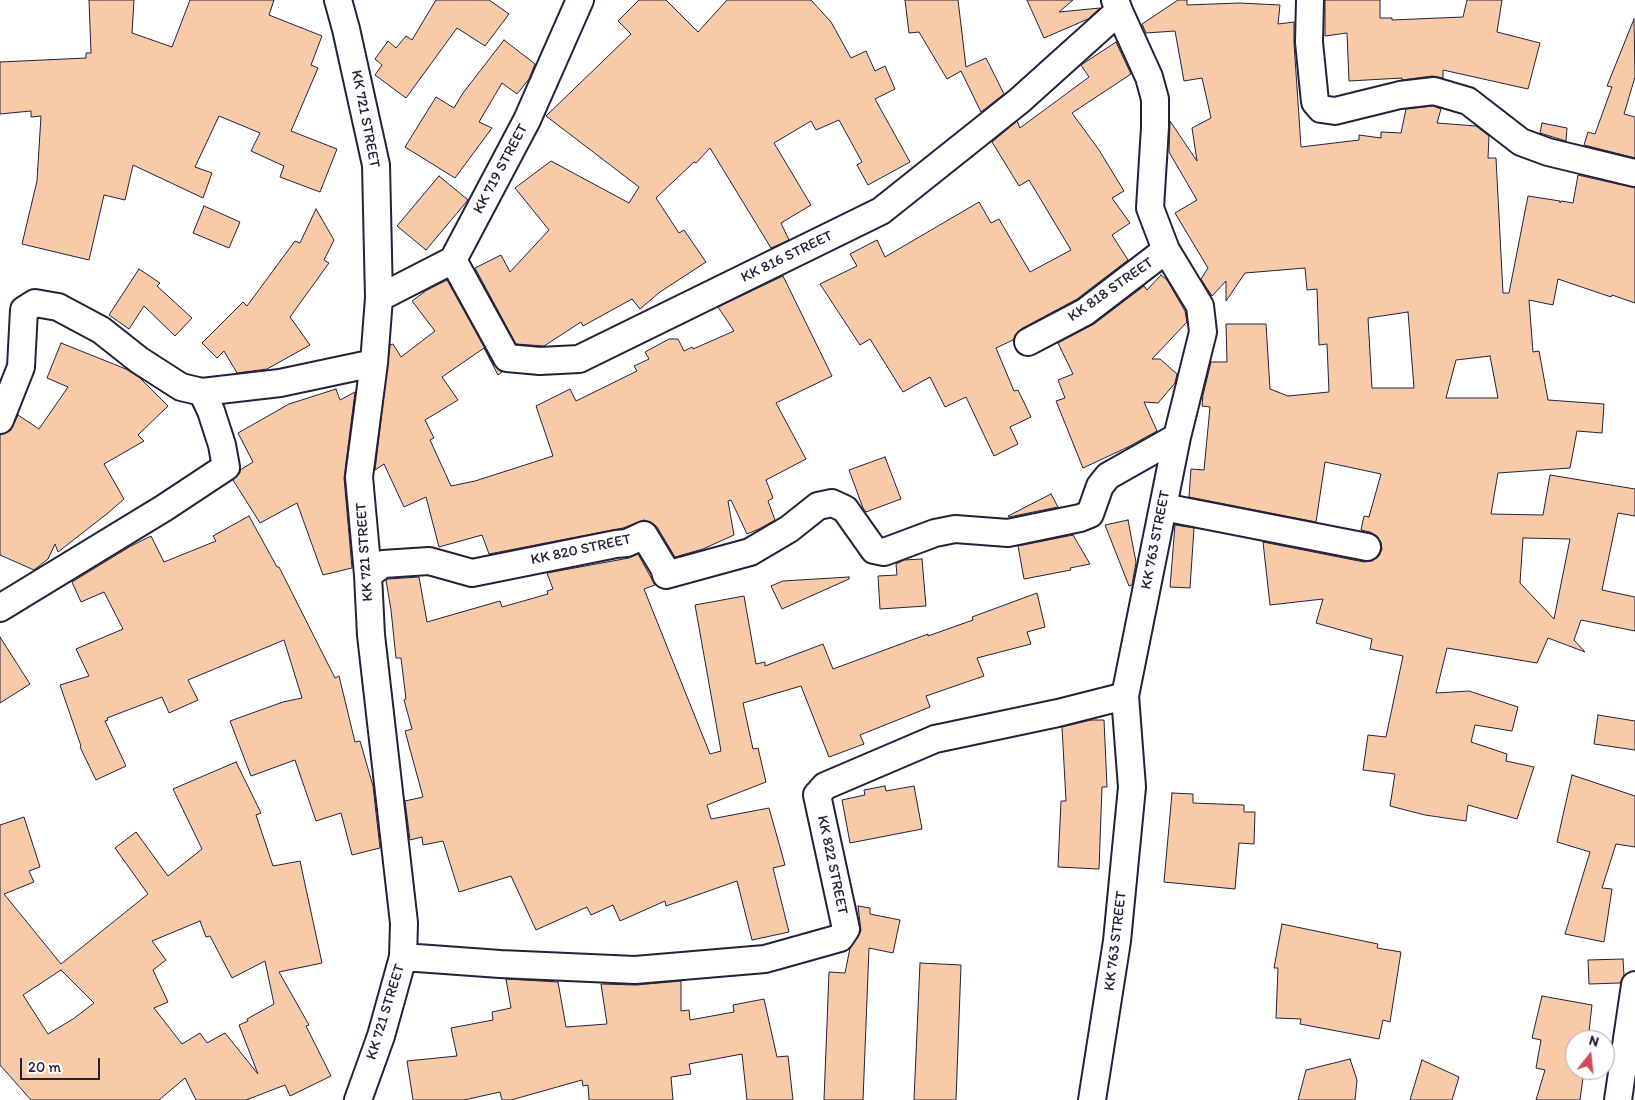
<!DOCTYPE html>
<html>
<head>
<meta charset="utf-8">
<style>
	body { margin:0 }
	#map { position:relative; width:1635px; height:1100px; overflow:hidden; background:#fff; font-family:Itim,sans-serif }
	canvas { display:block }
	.north { position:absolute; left:1565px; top:1030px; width:50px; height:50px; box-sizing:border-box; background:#fff; border:1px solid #a7a7b1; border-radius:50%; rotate:16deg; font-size:14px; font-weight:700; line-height:20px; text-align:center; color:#22223b }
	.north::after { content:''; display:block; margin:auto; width:18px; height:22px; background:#d1495b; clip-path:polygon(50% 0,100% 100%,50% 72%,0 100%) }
	.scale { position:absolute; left:20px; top:1058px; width:80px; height:22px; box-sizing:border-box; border:2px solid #22223b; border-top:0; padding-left:6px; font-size:15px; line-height:18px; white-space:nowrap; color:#22223b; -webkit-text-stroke:4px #fff; paint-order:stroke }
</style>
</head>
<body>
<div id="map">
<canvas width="1635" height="1100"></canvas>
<div class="north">N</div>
<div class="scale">20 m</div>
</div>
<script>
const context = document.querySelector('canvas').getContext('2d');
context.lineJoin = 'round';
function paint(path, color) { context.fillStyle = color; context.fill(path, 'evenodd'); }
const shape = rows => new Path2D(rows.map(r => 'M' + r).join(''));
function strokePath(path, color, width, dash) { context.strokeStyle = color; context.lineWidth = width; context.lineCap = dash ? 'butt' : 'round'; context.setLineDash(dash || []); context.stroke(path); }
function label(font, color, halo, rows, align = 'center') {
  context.font = font + ' Itim,sans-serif'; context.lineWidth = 4; context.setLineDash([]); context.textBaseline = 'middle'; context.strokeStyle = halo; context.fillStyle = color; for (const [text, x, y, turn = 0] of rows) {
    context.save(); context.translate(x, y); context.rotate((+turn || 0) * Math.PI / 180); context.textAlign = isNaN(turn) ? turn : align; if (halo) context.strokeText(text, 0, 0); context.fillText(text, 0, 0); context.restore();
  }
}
const building = shape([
	[89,0,134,0,132,33,172,47,190,0,274,0,269,15,322,36,311,65,318,68,291,131,337,149,320,192,280,177,284,166,251,151,260,133,219,116,195,167,212,173,203,198,133,165,125,200,104,195,89,260,22,244,37,181,41,116,31,117,31,111,0,114,0,62,86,58,86,53,91,53,89,0],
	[436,0,489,0,509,14,485,46,457,28,406,98,375,75,382,65,375,59,388,41,396,48,406,36,412,40,436,0],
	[639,0,666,0,698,32,727,0,811,0,831,22,851,58,866,51,875,71,885,66,895,89,875,99,910,162,868,185,857,165,862,162,839,120,816,130,811,121,774,143,811,205,781,223,789,240,771,248,710,148,696,163,694,162,656,198,679,233,684,230,706,262,660,292,640,309,632,299,583,326,581,322,544,346,516,344,475,268,501,255,510,272,549,230,515,188,551,161,629,203,639,187,546,116,631,34,618,21,639,0],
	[905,0,958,0,966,67,986,58,1004,94,981,112,961,71,947,79,919,32,909,33,905,0],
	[1027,0,1073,0,1059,12,1100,8,1088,19,1044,38,1027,0],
	[1178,0,1187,0,1187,5,1239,3,1280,5,1278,24,1294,22,1294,43,1301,147,1359,140,1359,135,1381,138,1381,132,1401,133,1406,109,1433,106,1441,109,1437,123,1476,126,1489,136,1488,158,1496,158,1503,293,1509,293,1528,196,1560,201,1560,203,1561,201,1573,203,1578,175,1635,188,1635,303,1612,295,1611,297,1558,279,1553,305,1529,300,1533,352,1539,351,1548,400,1604,404,1602,433,1577,431,1570,468,1498,473,1491,514,1543,515,1550,475,1635,489,1635,516,1618,513,1602,590,1635,597,1635,631,1581,620,1574,640,1585,652,1548,638,1537,663,1447,648,1436,693,1469,691,1518,707,1512,731,1475,725,1471,742,1507,754,1506,761,1534,767,1517,819,1468,805,1466,821,1425,815,1390,806,1395,774,1363,770,1368,735,1386,737,1403,656,1370,649,1372,639,1316,623,1323,599,1270,605,1263,542,1364,562,1372,561,1379,556,1382,549,1381,542,1377,536,1370,532,1361,530,1364,516,1369,517,1381,474,1325,462,1316,522,1189,497,1191,469,1204,470,1210,407,1202,406,1203,395,1211,362,1227,362,1226,324,1266,324,1270,389,1288,396,1329,392,1327,344,1319,345,1317,289,1307,290,1305,268,1245,273,1226,301,1226,281,1212,296,1201,279,1208,268,1175,213,1197,200,1169,152,1170,121,1197,161,1192,128,1211,118,1202,78,1184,81,1175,31,1146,33,1142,24,1178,0],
	[1408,312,1414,388,1372,388,1368,318,1408,312],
	[1490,356,1498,398,1446,398,1456,360,1490,356],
	[1523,538,1570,539,1554,619,1520,583,1523,538],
	[1325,0,1380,0,1380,18,1392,18,1392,20,1463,17,1467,0,1502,0,1497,32,1540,43,1528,89,1443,70,1443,78,1432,76,1402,80,1402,78,1349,81,1347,33,1325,36,1325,0],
	[1634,19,1635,77,1624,114,1635,117,1635,158,1584,145,1588,132,1595,134,1612,87,1607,86,1634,19],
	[504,40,535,64,529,79,517,94,502,83,479,122,492,128,455,178,405,147,436,97,454,108,463,93,504,40],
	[1116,42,1131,74,1072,113,1099,150,1124,191,1112,198,1130,223,1112,235,1128,260,1077,299,1021,329,1016,334,1013,340,996,348,1014,391,1018,390,1031,417,1010,427,1018,444,994,456,966,397,945,407,930,377,903,392,870,339,860,345,820,284,857,266,850,254,877,240,885,257,979,202,991,223,999,219,1030,272,1071,250,1029,180,1019,186,992,142,1017,121,1020,128,1089,77,1081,65,1116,42],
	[1542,123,1567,128,1566,141,1540,133,1542,123],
	[439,176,468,200,426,250,397,226,439,176],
	[204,206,240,222,229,248,193,233,204,206],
	[316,209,334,240,324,260,329,263,290,317,310,345,267,369,237,373,224,351,217,358,202,343,243,302,247,306,295,241,300,243,316,209],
	[139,269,160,283,157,286,192,318,175,336,144,306,129,329,109,315,139,269],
	[1161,275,1167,280,1185,311,1187,322,1152,359,1160,359,1177,374,1175,383,1158,403,1144,402,1157,431,1128,447,1083,468,1056,401,1065,398,1058,380,1073,374,1058,343,1094,324,1144,286,1147,290,1161,275],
	[783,276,832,376,776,403,806,459,766,480,773,498,768,501,775,520,759,529,747,534,731,500,728,501,734,535,703,549,675,557,657,527,651,522,644,520,623,528,489,554,482,535,439,547,426,497,404,507,384,464,375,470,390,345,393,344,401,357,435,331,412,301,427,290,447,280,494,365,502,372,498,375,484,348,442,377,458,400,425,420,434,438,430,440,451,486,475,481,553,456,536,406,570,389,576,401,637,371,634,366,649,359,645,352,669,339,678,339,684,351,692,347,693,349,734,331,718,307,783,276],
	[61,343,126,369,140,378,168,406,138,435,144,441,104,464,124,499,108,513,58,552,55,544,48,559,34,570,0,555,0,435,10,431,18,415,39,429,68,387,47,378,61,343],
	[336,389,340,400,355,392,344,478,352,568,323,575,297,503,260,523,233,480,240,473,240,470,253,462,238,433,289,404,336,389],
	[885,457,901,499,866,512,863,508,849,470,885,457],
	[1051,494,1058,507,1009,517,1008,516,1051,494],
	[249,516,277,567,279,567,335,678,339,676,355,742,360,741,373,786,380,848,352,855,341,813,316,821,295,760,251,776,230,721,283,702,302,698,284,640,188,680,198,700,169,713,162,697,107,718,108,720,105,721,126,766,96,780,80,747,81,746,60,685,89,676,76,649,123,629,104,592,81,602,72,582,131,546,151,536,164,562,216,541,213,536,249,516],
	[1128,520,1136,562,1132,585,1129,586,1105,525,1128,520],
	[1175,525,1194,528,1190,588,1170,587,1175,525],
	[1073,535,1090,564,1070,568,1071,570,1024,579,1018,546,1073,535],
	[638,554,655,585,644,589,710,754,721,751,695,605,744,596,756,664,765,662,765,666,823,644,833,669,928,634,928,636,973,620,972,617,1037,593,1045,627,1027,632,1031,644,977,658,984,676,926,696,930,707,860,735,864,744,829,757,801,686,743,703,753,749,758,748,766,782,707,805,711,819,769,808,785,865,773,868,789,932,752,940,737,881,666,906,665,901,620,921,613,905,591,915,587,907,536,930,511,876,459,892,443,841,423,845,422,837,410,840,405,801,423,797,405,731,412,729,404,700,406,699,401,658,396,658,391,610,386,580,388,579,419,577,427,622,500,601,502,607,548,594,547,591,553,589,547,573,629,558,638,554],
	[922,559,926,606,880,609,878,576,897,575,896,564,904,560,922,559],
	[849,577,849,579,782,609,771,586,783,581,849,577],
	[0,637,30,684,0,703,0,637],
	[1598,715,1635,721,1635,750,1594,744,1598,715],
	[1091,720,1104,720,1107,787,1102,787,1099,869,1058,867,1061,801,1066,801,1062,727,1091,720],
	[236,762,261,813,256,815,273,866,300,861,322,963,279,972,309,1025,306,1026,331,1076,290,1096,285,1085,246,1100,196,1100,185,1078,159,1100,31,1100,0,1065,0,825,24,817,40,867,29,871,34,882,4,894,61,964,148,894,115,848,136,832,168,876,202,849,173,789,236,762],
	[200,921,206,937,210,936,232,978,265,961,274,1004,247,1019,248,1021,239,1025,258,1074,225,1033,207,1043,200,1033,182,1044,154,1008,168,1002,153,970,166,960,152,941,200,921],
	[61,970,94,1003,73,1019,48,1034,23,995,61,970],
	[1572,775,1635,796,1635,847,1616,844,1602,888,1612,889,1604,942,1565,934,1590,852,1557,842,1572,775],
	[885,786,886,791,914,786,922,829,850,843,842,800,865,795,864,790,885,786],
	[1172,793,1193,794,1193,803,1244,805,1244,812,1255,812,1254,844,1239,843,1235,889,1164,882,1172,793],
	[858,906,870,908,870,914,900,920,893,953,869,948,863,1100,824,1100,829,972,845,973,850,948,858,937,861,931,858,906],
	[1282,924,1378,944,1377,948,1401,952,1390,1022,1383,1020,1379,1039,1300,1024,1301,1019,1276,1018,1278,968,1274,968,1282,924],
	[1623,959,1624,975,1620,983,1589,984,1588,960,1623,959],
	[920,963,961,965,956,1100,914,1100,920,963],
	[506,979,558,982,566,1027,607,1024,601,984,636,985,681,981,681,1011,689,1010,690,1020,734,1012,733,1005,764,999,777,1057,788,1056,793,1100,747,1100,742,1054,689,1064,691,1074,671,1077,673,1100,589,1100,588,1085,583,1086,582,1080,511,1100,502,1100,500,1092,464,1100,413,1100,407,1061,457,1056,451,1028,493,1020,492,1012,511,1008,506,979],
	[1542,996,1592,1005,1588,1040,1575,1040,1575,1070,1584,1070,1580,1100,1536,1100,1545,1070,1536,1068,1541,1040,1532,1038,1542,996],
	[1350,1059,1357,1080,1355,1100,1298,1100,1306,1070,1350,1059],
	[1422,1060,1459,1077,1452,1100,1410,1100,1422,1060]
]);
paint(building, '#f9caa8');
strokePath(building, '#22223b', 1);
const minor = shape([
	[338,0,346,29,376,165,379,298,374,363,359,477,368,575,371,635,404,923,403,957,381,1036,358,1100],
	[1310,0,1309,42,1315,102,1321,109,1335,111,1400,95,1434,91,1468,101,1521,142,1548,152,1635,173],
	[453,260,507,358,540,361,579,359,881,211,1019,101,1119,11],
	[379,298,453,260,527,120,580,0],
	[1028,342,1085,312,1166,250],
	[202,392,280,383,374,363],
	[0,420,21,367,24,310,35,303,58,307,101,330,139,360,181,387,202,392,211,411,222,445,226,467,164,508,0,608],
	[1163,507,1367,547],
	[368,575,383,564,429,561,472,573,616,544,627,543,644,535,664,568,666,575,750,552,789,529,818,506,832,503,845,509,874,550,884,552,935,533,955,529,1008,533,1080,518,1090,514,1100,486,1108,476,1177,437],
	[403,957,500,964,635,970,765,959,840,938,846,929,817,795,825,786,935,739,1058,713,1125,696],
	[1092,1100,1117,941,1132,787,1125,696,1177,437,1203,332,1200,306,1166,250,1150,208,1155,127,1155,99,1149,77,1119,11,1115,0],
	[1618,1100,1635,985]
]);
strokePath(minor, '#22223b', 30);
strokePath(minor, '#fff', 26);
label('15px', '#22223b', '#fff', [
	["KK 721 STREET",365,119,79],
	["KK 719 STREET",501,169,-62],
	["KK 816 STREET",787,257,-26],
	["KK 818 STREET",1111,290,-35],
	["KK 763 STREET",1156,540,-79],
	["KK 820 STREET",581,550,-12],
	["KK 721 STREET",365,552,-94],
	["KK 822 STREET",832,865,78],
	["KK 763 STREET",1116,941,-83],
	["KK 721 STREET",386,1012,-73]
]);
</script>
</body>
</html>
